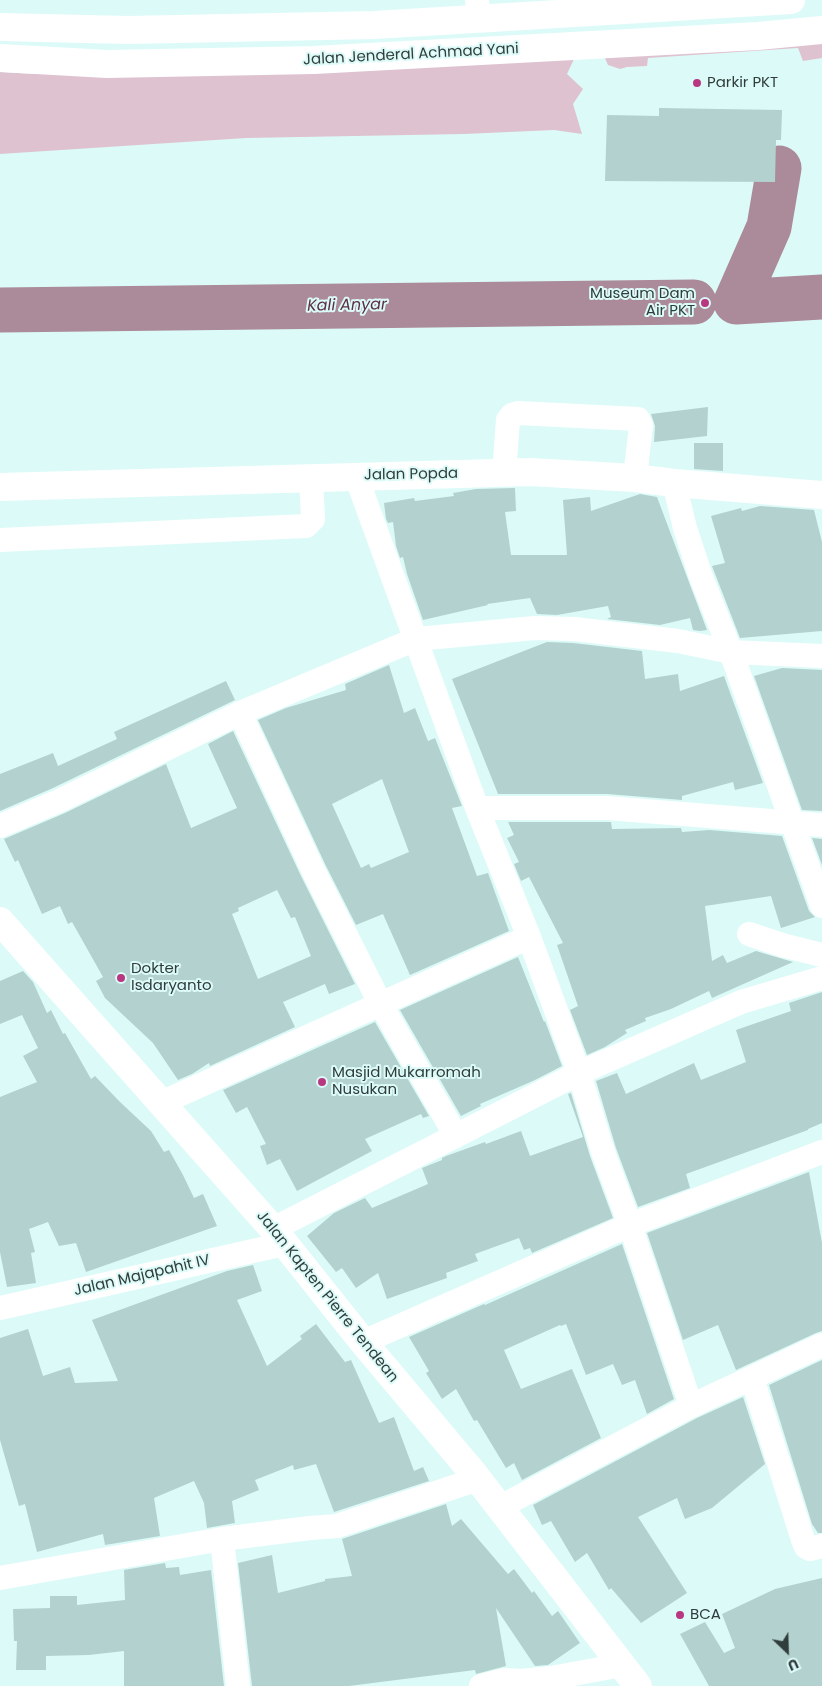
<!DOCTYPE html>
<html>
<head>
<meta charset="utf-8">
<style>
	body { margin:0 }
	#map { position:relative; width:822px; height:1686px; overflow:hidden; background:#dcfbf8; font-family:Poppins,sans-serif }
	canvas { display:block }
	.north { position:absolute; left:762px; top:1626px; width:50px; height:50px; -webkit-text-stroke:4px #dcfbf8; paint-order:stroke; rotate:156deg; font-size:14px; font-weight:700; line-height:20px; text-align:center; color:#303d3c }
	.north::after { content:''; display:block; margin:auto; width:18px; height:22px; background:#303d3c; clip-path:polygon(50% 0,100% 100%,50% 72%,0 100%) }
</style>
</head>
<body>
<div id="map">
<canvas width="822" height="1686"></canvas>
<div class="north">U</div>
</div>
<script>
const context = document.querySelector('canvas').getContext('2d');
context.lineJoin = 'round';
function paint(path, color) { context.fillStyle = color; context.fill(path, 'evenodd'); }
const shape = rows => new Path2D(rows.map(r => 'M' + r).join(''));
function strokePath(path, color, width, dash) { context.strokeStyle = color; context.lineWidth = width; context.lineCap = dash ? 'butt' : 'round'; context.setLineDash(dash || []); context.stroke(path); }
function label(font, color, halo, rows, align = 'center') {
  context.font = font + ' Poppins,sans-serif'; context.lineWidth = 4; context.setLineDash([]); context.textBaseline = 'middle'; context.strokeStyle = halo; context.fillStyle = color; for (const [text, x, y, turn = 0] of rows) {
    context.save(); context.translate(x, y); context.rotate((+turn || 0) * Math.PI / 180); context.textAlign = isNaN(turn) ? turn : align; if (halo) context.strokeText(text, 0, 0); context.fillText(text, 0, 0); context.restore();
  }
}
paint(shape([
	[822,41,822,58,803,61,798,48,648,58,647,66,627,67,620,69,608,65,604,56],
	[575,57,567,74,583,89,573,104,582,134,554,130,464,134,246,138,0,154,0,72,36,74]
]), '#dfc2cf');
strokePath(shape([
	[779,168,769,227,736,302,822,297],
	[0,310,694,302]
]), '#ab8a99', 45);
paint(shape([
	[659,108,782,110,781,140,776,140,775,182,605,181,607,115,659,116],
	[708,407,707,436,654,442,655,426,651,414],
	[694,443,723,443,723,471,694,469],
	[515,488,516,511,505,512,511,555,567,555,563,500,590,497,591,511,640,494,657,497,707,630,700,631,693,630,690,618,660,625,607,619,611,617,608,606,557,615,537,614,530,598,487,604,488,605,423,620,407,574,403,557,400,558,396,546,393,522,388,523,386,519,384,503,414,498,415,501,454,496,453,493,476,489],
	[760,506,814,510,822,542,822,631,740,638,712,566,725,563,711,516,741,508,742,511],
	[547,642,573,643,642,651,645,679,678,674,680,691,724,676,763,783,735,790,733,782,682,796,682,800,607,794,498,794,452,679],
	[389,665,404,713,415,708,428,741,435,738,462,806,452,808,477,876,488,873,509,931,410,975,383,914,356,925,325,864,258,720,286,708,346,690,345,684],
	[382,779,409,852,371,868,369,864,361,868,332,804],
	[782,668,822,670,822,811,802,810,754,676],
	[226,681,235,700,53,788,0,811,0,774,53,753,58,766,117,739,114,732],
	[233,731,301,876,355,984,329,994,325,984,283,1002,295,1027,210,1066,209,1063,192,1074,178,1080,153,1043,105,998,96,981,103,977,72,922,68,924,60,906,42,914,18,860,15,862,4,839,65,813,166,764,191,828,237,808,208,744],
	[277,890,291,918,295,917,311,956,258,979,232,914,239,911,238,908],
	[508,822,611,822,612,829,681,828,682,832,709,830,782,836,809,911,815,917,781,928,771,896,705,906,712,961,723,955,727,963,756,951,793,962,712,998,709,991,671,1009,645,1018,646,1021,625,1030,627,1033,605,1047,587,1055,570,1010,578,1006,557,945,563,943,529,877,521,881,514,864,519,862,507,838,514,835],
	[812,838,822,839,822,865],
	[518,957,544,1022,545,1021,562,1066,535,1080,480,1104,481,1106,461,1116,400,1010],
	[23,971,33,982,47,1013,51,1010,63,1034,65,1033,91,1079,95,1076,120,1102,151,1131,164,1152,169,1150,183,1175,194,1198,203,1194,217,1226,86,1272,76,1243,59,1246,48,1222,29,1229,35,1252,31,1253,36,1283,7,1287,0,1252,0,1097,37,1082,23,1056,38,1048,22,1015,0,1024,0,981],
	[822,992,822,1123,808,1129,808,1130,686,1174,690,1188,638,1207,616,1148,596,1081,617,1073,626,1094,694,1063,701,1080,746,1062,736,1030,791,1011,789,1003],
	[375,1022,429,1116,423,1118,421,1114,365,1139,372,1151,297,1191,280,1159,267,1165,260,1146,266,1144,247,1107,236,1113,223,1090],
	[571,1093,590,1156,613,1218,532,1253,530,1248,524,1250,519,1238,475,1254,478,1261,446,1273,447,1278,387,1299,378,1273,356,1288,342,1268,336,1272,307,1236,334,1213,365,1198,372,1208,428,1184,422,1168,442,1160,442,1158,446,1156,485,1142,486,1144,521,1131,530,1156,583,1137,568,1094],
	[809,1172,822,1243,822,1331,816,1333,736,1370,718,1325,683,1340,647,1233],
	[622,1244,674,1399,647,1414,635,1380,622,1385,613,1364,586,1375,566,1324,561,1326,560,1325,504,1350,521,1389,572,1369,601,1438,522,1480,514,1463,506,1468,477,1420,474,1421,456,1389,442,1399,426,1373,429,1371,409,1337,484,1304,485,1305],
	[253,1265,262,1291,237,1300,267,1366,302,1339,300,1336,316,1324,345,1362,351,1360,379,1423,394,1417,414,1471,423,1467,429,1481,334,1512,316,1464,294,1470,293,1465,255,1480,259,1490,232,1501,235,1523,207,1528,204,1503,194,1481,154,1498,160,1536,105,1545,103,1534,37,1552,25,1504,19,1506,0,1440,0,1338,28,1329,43,1376,70,1367,75,1383,118,1381,92,1320,227,1271],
	[822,1360,822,1533,818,1533,812,1524,769,1385],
	[743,1397,765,1464,712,1508,685,1519,677,1498,638,1517,687,1593,641,1623,611,1588,609,1590,587,1553,575,1562,551,1521,542,1525,533,1505,697,1418],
	[446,1504,452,1526,461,1519,508,1574,514,1569,532,1593,534,1591,552,1616,558,1611,580,1643,548,1665,535,1666,496,1608,506,1666,476,1674,475,1670,349,1686,252,1686,238,1563,272,1555,278,1593,325,1581,325,1579,352,1576,342,1539],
	[165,1563,166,1568,179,1567,180,1575,211,1570,224,1686,124,1686,124,1651,89,1655,46,1656,46,1670,16,1670,17,1641,14,1641,13,1609,50,1608,50,1596,77,1596,77,1605,125,1600,124,1570],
	[822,1578,822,1686,709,1686,680,1634,705,1622,724,1653,735,1648,722,1614,775,1589]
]), '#b3d1ce');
strokePath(shape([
	[477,0,479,19],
	[504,474,508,420,512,415,518,413,638,419,641,425,635,478],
	[356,476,477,808,529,937,579,1073,603,1152,630,1225,691,1406],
	[674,483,685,528,701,577,731,652,822,906],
	[0,540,306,526,313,519,311,478],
	[240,713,313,870,380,1003,456,1136],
	[477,808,607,808,822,825],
	[0,826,59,801,240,713,416,639,535,628,574,629,678,641,731,652,822,656],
	[749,934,782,945,822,955],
	[161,1103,529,937],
	[273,1229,579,1073,741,1002,822,978],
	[0,1308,284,1244],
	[363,1342,630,1225,822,1152],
	[752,1378,803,1540,806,1547,810,1549,822,1546],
	[500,1507,691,1406,822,1345],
	[222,1539,238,1686],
	[0,1578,222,1539,310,1528,337,1526,478,1479],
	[481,1686,505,1680,520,1681],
	[521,1686,520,1681,551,1678,622,1665]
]), '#fff', 24);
strokePath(shape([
	[0,27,128,30,374,25,791,0],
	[0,58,107,64,314,60,758,36,822,30],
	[0,487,530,472,635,478,674,483,822,495]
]), '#fff', 28);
strokePath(shape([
	[0,921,273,1229,363,1342,474,1474,638,1686]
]), '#fff', 28);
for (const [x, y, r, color] of [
	[697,83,5,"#b83780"],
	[705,303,5,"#b83780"],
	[121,978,5,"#b83780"],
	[322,1082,5,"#b83780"],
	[680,1615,5,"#b83780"]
]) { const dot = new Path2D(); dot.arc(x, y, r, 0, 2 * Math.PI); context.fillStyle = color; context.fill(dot); strokePath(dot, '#dcfbf8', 2); }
label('15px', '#303d3c', '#dcfbf8', [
	["Jalan Jenderal Achmad Yani",411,55,-3],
	["Jalan Popda",411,475,-1],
	["Jalan Majapahit IV",142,1276,-13],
	["Jalan Kapten Pierre Tendean",327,1297,51]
]);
label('15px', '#303d3c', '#dcfbf8', [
	["Parkir PKT",707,83],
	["Museum Dam",695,294,"right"],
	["Air PKT",695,311,"right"],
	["Dokter",131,969],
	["Isdaryanto",131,986],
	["Masjid Mukarromah",332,1073],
	["Nusukan",332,1090],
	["BCA",690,1615]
], 'left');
label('italic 16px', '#5d2f46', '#dcfbf8', [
	["Kali Anyar",347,306,-1]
]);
</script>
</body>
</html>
